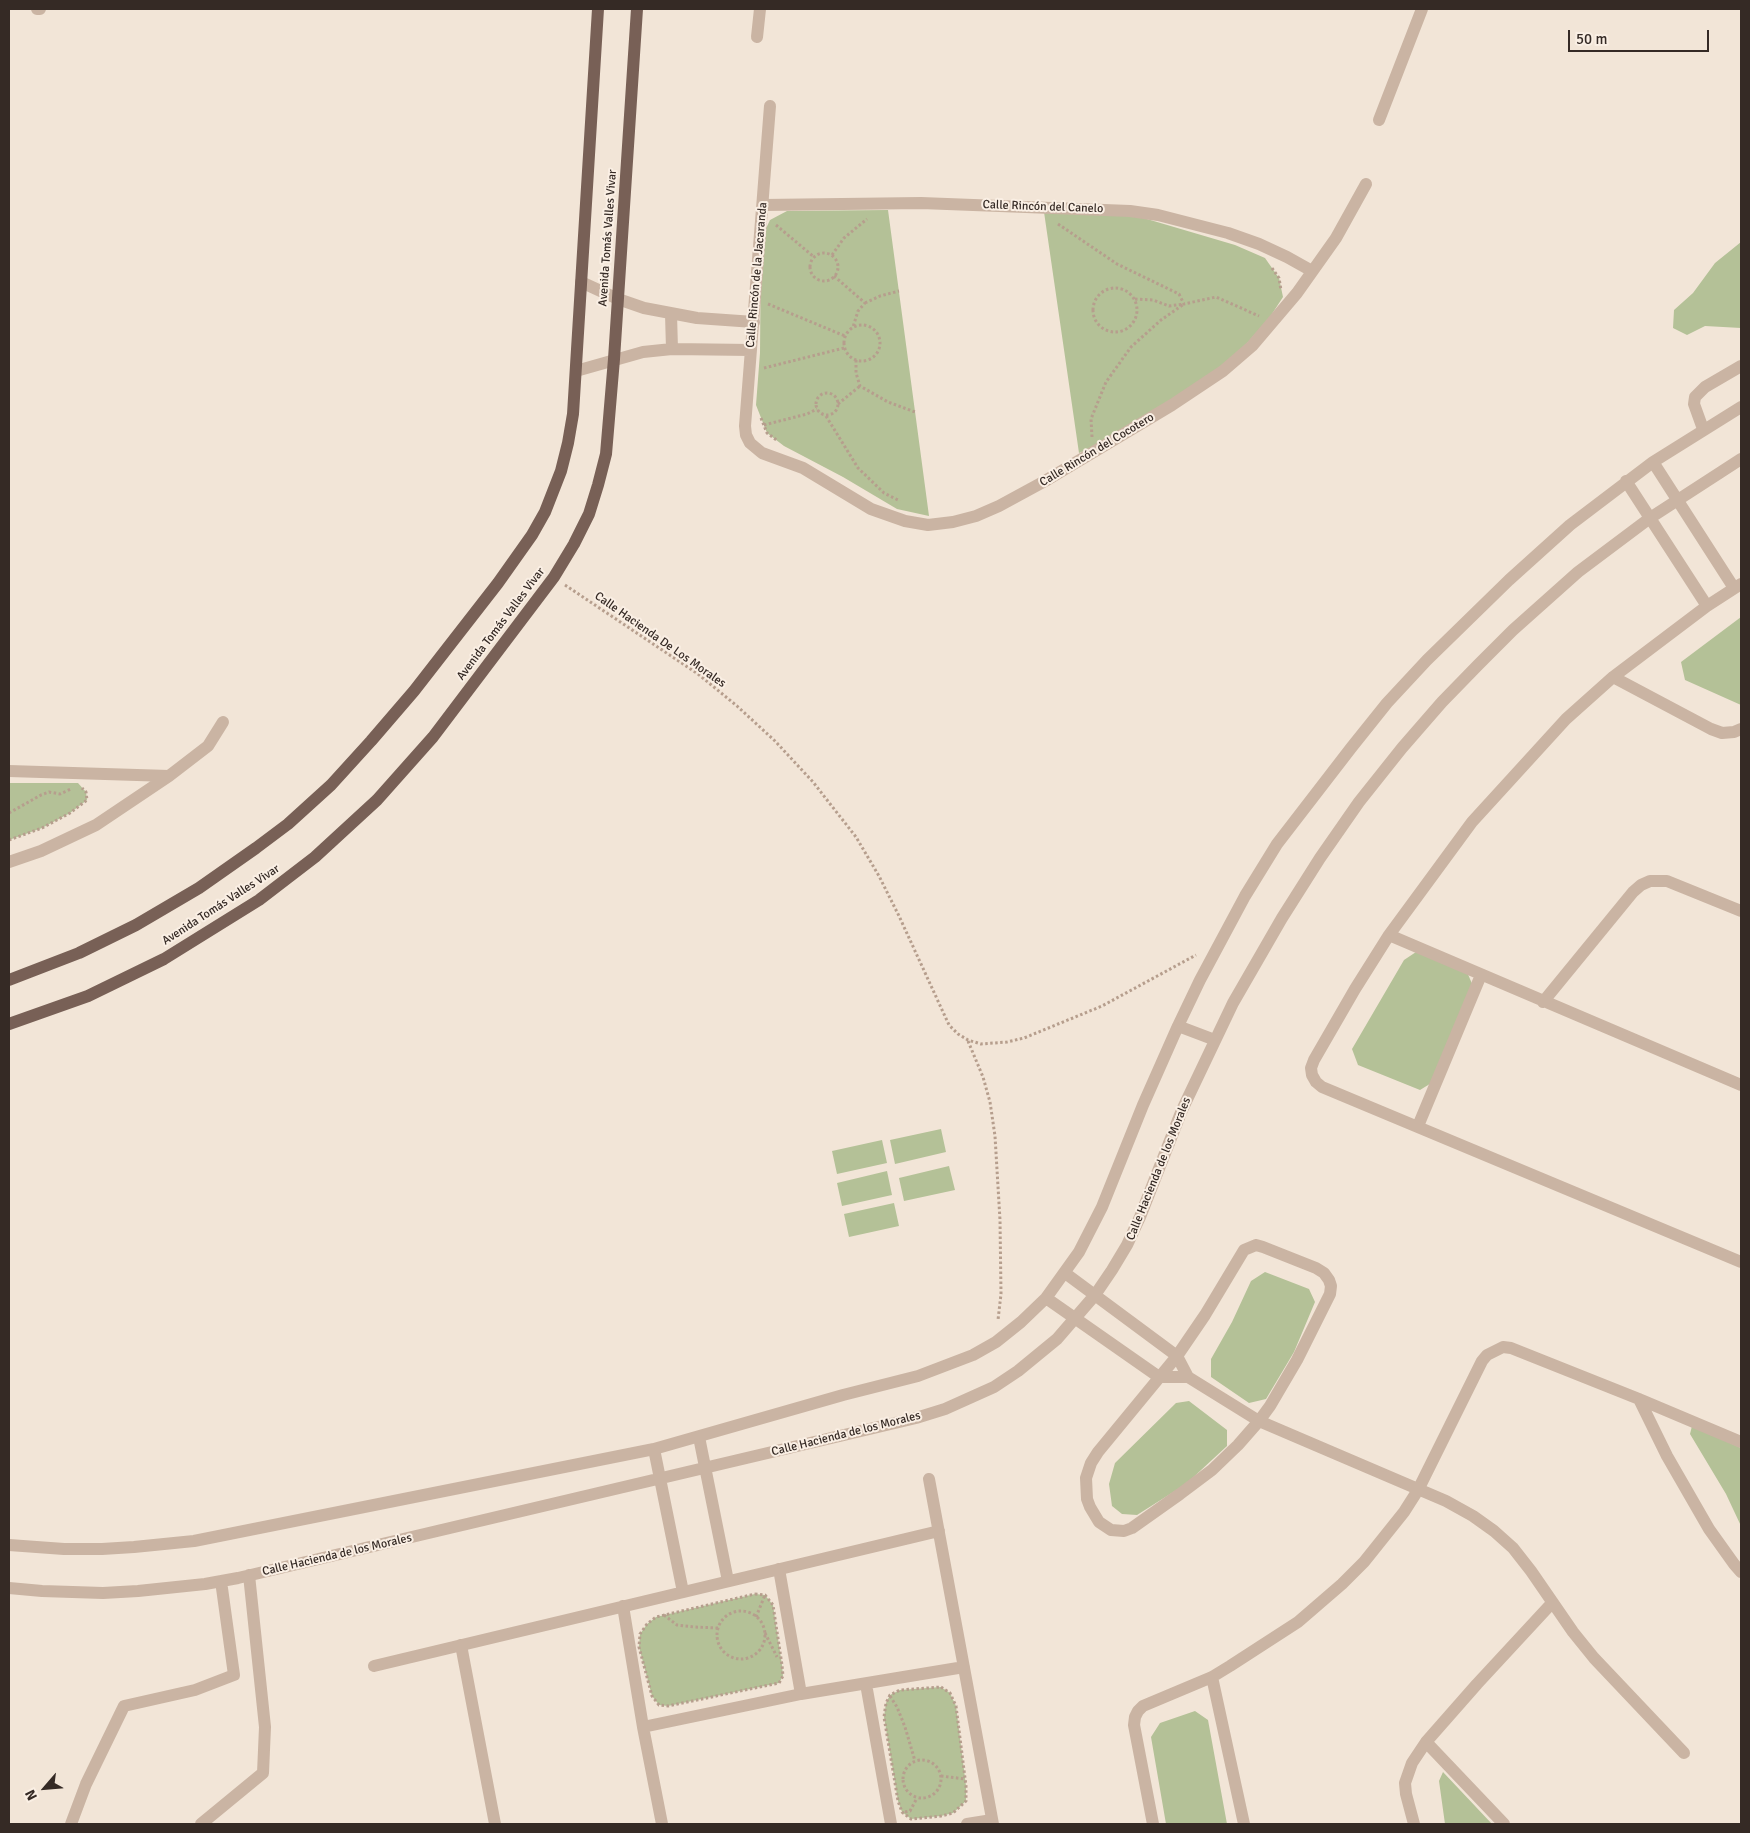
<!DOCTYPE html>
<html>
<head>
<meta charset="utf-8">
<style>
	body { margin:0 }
	#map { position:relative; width:1750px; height:1833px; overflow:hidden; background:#f2e5d7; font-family:Signika,sans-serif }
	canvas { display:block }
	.frame { position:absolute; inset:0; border:10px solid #352a25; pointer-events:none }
	.north { position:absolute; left:20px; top:1763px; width:50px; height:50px; -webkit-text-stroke:4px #faefe4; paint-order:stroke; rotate:243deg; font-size:14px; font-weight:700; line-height:20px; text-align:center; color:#352a25 }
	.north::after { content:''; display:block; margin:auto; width:18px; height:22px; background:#352a25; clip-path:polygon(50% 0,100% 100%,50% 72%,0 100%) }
	.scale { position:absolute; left:1568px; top:30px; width:141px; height:22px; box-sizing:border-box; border:2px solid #352a25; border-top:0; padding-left:6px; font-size:15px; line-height:18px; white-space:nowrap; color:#352a25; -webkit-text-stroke:4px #faefe4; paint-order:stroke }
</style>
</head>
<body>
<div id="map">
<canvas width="1750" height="1833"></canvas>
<div class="frame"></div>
<div class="north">N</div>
<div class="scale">50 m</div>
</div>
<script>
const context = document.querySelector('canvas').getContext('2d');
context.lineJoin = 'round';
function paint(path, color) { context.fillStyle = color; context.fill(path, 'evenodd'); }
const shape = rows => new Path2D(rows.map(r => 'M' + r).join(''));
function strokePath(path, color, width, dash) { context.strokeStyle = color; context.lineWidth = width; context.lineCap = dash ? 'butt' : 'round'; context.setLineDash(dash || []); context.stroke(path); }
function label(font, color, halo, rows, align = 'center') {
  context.font = font + ' Signika,sans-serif'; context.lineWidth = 4; context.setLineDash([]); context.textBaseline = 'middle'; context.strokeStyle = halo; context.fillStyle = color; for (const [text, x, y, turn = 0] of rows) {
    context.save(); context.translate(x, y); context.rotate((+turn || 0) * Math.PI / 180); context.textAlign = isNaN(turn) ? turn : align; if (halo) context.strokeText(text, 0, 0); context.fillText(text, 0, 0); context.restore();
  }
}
paint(shape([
	[1113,209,1235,245,1265,258,1279,278,1283,297,1268,320,1240,351,1206,380,1114,438,1079,453,1044,212],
	[888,210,929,516,897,509,843,477,784,446,767,433,756,405,760,353,761,239,770,220,787,211],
	[1741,242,1741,328,1705,326,1687,335,1673,328,1674,310,1693,293,1715,263],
	[1741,617,1741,705,1685,680,1681,662],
	[9,783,78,783,86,792,87,800,70,813,42,828,9,840],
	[1416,952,1467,972,1473,986,1433,1082,1420,1090,1358,1065,1352,1049,1404,960],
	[941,1129,946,1152,895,1164,890,1140],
	[882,1140,887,1163,837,1174,832,1151],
	[949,1166,955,1190,904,1201,899,1178],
	[887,1171,892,1195,842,1206,837,1183],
	[894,1203,899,1226,849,1237,844,1214],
	[1265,1272,1309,1289,1315,1302,1294,1352,1266,1399,1249,1403,1211,1377,1211,1359,1232,1322,1251,1281],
	[1189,1401,1227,1430,1227,1446,1186,1484,1137,1515,1122,1514,1112,1506,1109,1484,1115,1463,1176,1403],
	[1692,1426,1741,1448,1741,1526,1726,1494,1690,1434],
	[755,1594,765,1595,773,1605,782,1665,783,1676,779,1683,668,1706,659,1705,652,1696,639,1647,640,1634,647,1624,656,1617],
	[941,1687,950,1693,956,1706,966,1786,966,1801,953,1813,941,1816,911,1819,902,1812,898,1801,884,1717,886,1703,890,1695,900,1690],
	[1195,1711,1208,1720,1227,1824,1166,1824,1151,1737,1160,1723],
	[1443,1772,1492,1824,1445,1824,1439,1781]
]), '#b4c197');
strokePath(shape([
	[1058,224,1117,264,1179,294,1184,304,1216,297,1259,316],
	[776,225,814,257],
	'810 267a14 14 0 1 1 28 0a14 14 0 1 1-28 0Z',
	[832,255,844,238,867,219],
	[1272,268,1279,278,1281,290],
	[834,276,865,303,858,311,853,327],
	'1093 310a22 22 0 1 1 44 0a22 22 0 1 1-44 0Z',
	[1135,299,1153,300,1169,306,1184,304],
	[865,303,880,296,899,291],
	[768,304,845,336],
	'844 343a18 18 0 1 1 36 0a18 18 0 1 1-36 0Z',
	[856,360,856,373,860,386,888,402,915,412],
	[764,368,844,348],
	'816 404a11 11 0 1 1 22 0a11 11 0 1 1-22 0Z',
	[838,404,860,386],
	[826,416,858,468,884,493,900,501],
	[761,418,767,433,778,441],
	[764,425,807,414,817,409],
	[1092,437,1091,419,1106,382,1131,347,1161,320,1184,304],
	[565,585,698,674,737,706,775,741,813,782,856,837,879,876,899,916,949,1025,958,1034,968,1040,981,1044,1007,1042,1024,1038,1102,1006,1196,955],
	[9,813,41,795,49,792,60,794,71,789],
	[9,840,42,828,70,813,87,800,86,792,82,788],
	[968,1041,983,1077,990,1102,995,1136,1000,1220,1001,1294,998,1320],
	[755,1594,765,1595,773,1605,782,1665,783,1676,779,1683,668,1706,659,1705,652,1696,639,1647,640,1634,647,1624,656,1617,755,1594],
	'717 1635a24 24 0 1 1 48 0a24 24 0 1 1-48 0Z',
	[664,1615,677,1625,694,1627,718,1628],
	[756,1617,765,1595],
	[765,1633,777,1657],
	[941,1687,950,1693,956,1706,966,1786,966,1801,953,1813,941,1816,911,1819,902,1812,898,1801,884,1717,886,1703,890,1695,900,1690,941,1687],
	[890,1696,897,1707,905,1727,915,1761],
	'903 1779a19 19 0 1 1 38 0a19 19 0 1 1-38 0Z',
	[941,1776,965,1779],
	[905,1812,910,1811,917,1798]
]), '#b69e8d', 3, [2.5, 2.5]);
strokePath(shape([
	[37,9,40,9],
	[757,37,760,9],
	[770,106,745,426,746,435,750,443,762,453,803,468,871,509,905,521,928,525,953,522,976,516,999,506,1045,481,1172,405,1223,371,1252,346,1297,293,1336,238,1366,184],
	[1379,120,1422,9],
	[763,205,921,203,1130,211,1158,215,1228,233,1259,244,1287,257,1312,271],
	[581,282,618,299,644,308,697,318,754,322],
	[671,314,672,349],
	[576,371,643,352,672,349,751,350],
	[1703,429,1694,404,1695,397,1705,387,1741,366],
	[1653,462,1734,588],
	[1626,481,1707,606],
	[1741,584,1707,606,1613,677,1566,719,1472,822,1389,935,1355,989,1314,1060,1311,1068,1312,1075,1316,1082,1322,1087,1741,1262],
	[1613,677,1711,729,1722,733,1734,732,1741,729],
	[9,771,169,776],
	[9,862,41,851,96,825,169,776,208,746,223,722],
	[1389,935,1741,1085],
	[1543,1002,1633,892,1641,885,1650,881,1667,881,1741,911],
	[1178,1026,1215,1040],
	[1418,1126,1481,975],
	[1256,1245,1263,1247,1316,1268,1324,1273,1329,1280,1331,1286,1330,1294,1297,1360,1270,1406,1259,1421,1238,1445,1212,1470,1180,1494,1132,1528,1124,1531,1111,1530,1099,1522,1090,1507,1087,1499,1086,1478,1091,1463,1098,1452,1177,1356,1205,1315,1244,1250,1256,1245],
	[1065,1273,1177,1356,1188,1377,1259,1421,1446,1501,1473,1516,1494,1531,1513,1548,1531,1571,1573,1632,1594,1658,1684,1753],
	[1046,1298,1159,1377,1188,1377],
	[1639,1399,1667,1456,1709,1529,1734,1564,1741,1572],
	[699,1437,728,1581],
	[654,1449,683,1592],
	[929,1479,993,1824],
	[9,1545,64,1549,102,1549,134,1547,194,1541,654,1449,843,1395,918,1376,973,1355,996,1342,1021,1322,1046,1298,1079,1252,1102,1207,1143,1105,1178,1026,1200,980,1245,896,1277,844,1351,748,1387,703,1427,660,1509,580,1570,525,1653,462,1741,407],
	[779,1569,801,1694],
	[9,1588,42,1591,103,1593,138,1591,205,1584,238,1578,916,1418,945,1409,994,1387,1018,1371,1057,1339,1095,1295,1112,1270,1127,1245,1140,1217,1182,1110,1233,1003,1282,918,1320,858,1359,802,1402,748,1442,702,1478,665,1513,630,1578,572,1650,518,1741,459],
	[623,1606,643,1727,662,1824],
	[461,1645,495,1824],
	[374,1666,939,1531],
	[1212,1677,1244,1824],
	[866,1684,891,1824],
	[643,1727,801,1694,964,1667],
	[1426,1742,1504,1824],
	[71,1824,86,1784,124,1706,195,1690,234,1675,221,1581],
	[201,1824,263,1773,265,1727,249,1575],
	[967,1824,992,1820],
	[1153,1824,1134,1725,1135,1717,1138,1711,1143,1706,1212,1677,1230,1666,1298,1622,1342,1584,1364,1562,1404,1512,1418,1490,1482,1361,1487,1355,1503,1347,1511,1348,1639,1399,1741,1442],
	[1414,1824,1406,1794,1405,1783,1412,1763,1426,1742,1477,1684,1552,1603]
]), '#cab4a3', 12);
strokePath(shape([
	[9,980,79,953,136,925,199,888,256,848,288,824,331,785,371,741,414,691,498,583,532,535,545,512,561,471,568,443,573,414,598,9],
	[9,1024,88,996,164,959,259,900,315,857,377,800,433,737,554,577,574,544,589,514,598,485,606,454,614,359,637,9]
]), '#786056', 12);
label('12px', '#352a25', '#faefe4', [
	["Calle Rincón del Canelo",1043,207,2],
	["Avenida Tomás Valles Vivar",608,238,-86],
	["Calle Rincón de la Jacaranda",757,275,-85],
	["Calle Rincón del Cocotero",1097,450,-31],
	["Avenida Tomás Valles Vivar",501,624,-53],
	["Calle Hacienda De Los Morales",660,640,35],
	["Avenida Tomás Valles Vivar",221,905,-33],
	["Calle Hacienda de los Morales",1159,1169,-68],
	["Calle Hacienda de los Morales",846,1434,-14],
	["Calle Hacienda de los Morales",337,1555,-13]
]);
</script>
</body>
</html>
